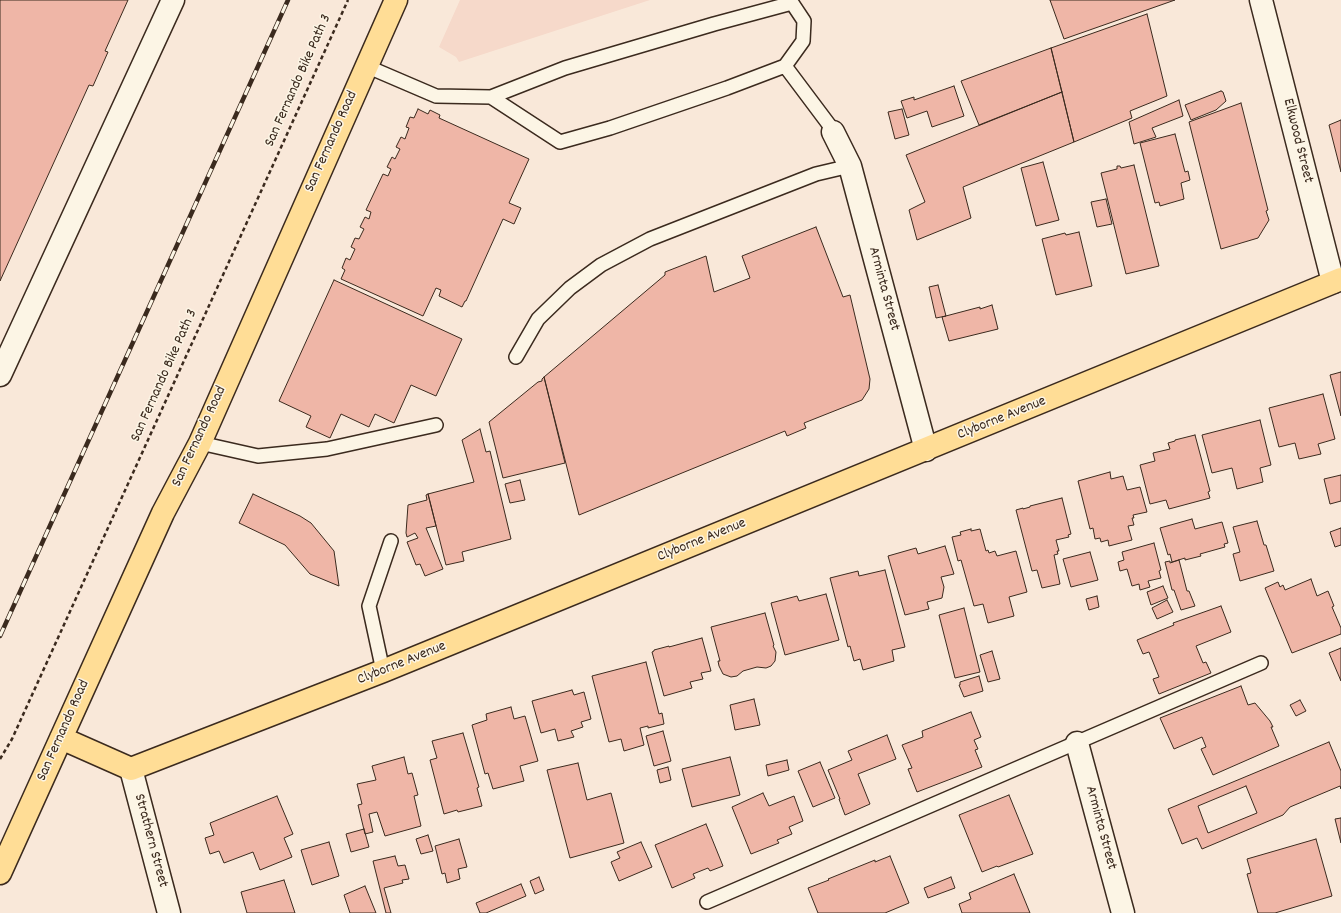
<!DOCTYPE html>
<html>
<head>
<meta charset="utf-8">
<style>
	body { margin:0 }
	canvas { display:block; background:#f9e8d9 }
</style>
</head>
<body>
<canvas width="1341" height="913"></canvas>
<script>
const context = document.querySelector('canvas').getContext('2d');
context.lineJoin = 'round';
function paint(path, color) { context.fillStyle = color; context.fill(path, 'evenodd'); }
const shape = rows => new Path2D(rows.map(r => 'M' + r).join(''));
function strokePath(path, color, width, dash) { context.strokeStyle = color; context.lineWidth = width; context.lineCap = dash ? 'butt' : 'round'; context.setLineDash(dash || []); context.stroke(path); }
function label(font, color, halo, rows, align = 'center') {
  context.font = font + ' Dekko,sans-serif'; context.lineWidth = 3; context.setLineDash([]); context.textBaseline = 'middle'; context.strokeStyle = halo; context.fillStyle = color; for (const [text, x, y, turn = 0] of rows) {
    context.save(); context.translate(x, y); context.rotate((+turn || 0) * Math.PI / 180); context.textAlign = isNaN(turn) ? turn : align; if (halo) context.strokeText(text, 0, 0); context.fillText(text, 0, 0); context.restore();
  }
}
paint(shape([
	[460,0,650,0,459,62,456,57,439,47]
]), '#f6d9ca');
const building = shape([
	[0,0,128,0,105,51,108,52,93,86,89,85,0,281,0,0],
	[1050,0,1175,0,1064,39,1050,0],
	[1147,14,1167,96,1130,111,1132,118,1074,142,1051,48,1147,14],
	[1051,48,1062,92,979,125,961,81,1051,48],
	[954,86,964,116,932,127,927,111,907,118,901,101,914,97,914,100,954,86],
	[1221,91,1223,92,1226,101,1216,110,1191,120,1185,105,1221,91],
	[1062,92,1074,142,963,187,971,218,917,240,909,210,925,202,906,155,1062,92],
	[1179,100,1183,116,1152,128,1156,137,1134,144,1129,122,1179,100],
	[1241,103,1268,210,1266,211,1269,220,1258,238,1221,249,1189,122,1241,103],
	[418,109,428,114,430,110,440,115,439,118,529,159,509,203,521,208,514,224,503,219,466,301,465,301,462,307,439,296,441,290,436,288,423,316,341,279,345,270,342,268,346,258,350,260,355,249,351,247,355,238,359,239,364,229,360,227,365,217,369,219,371,212,366,210,383,174,388,176,391,169,387,167,392,157,395,159,400,149,396,147,401,137,405,139,409,128,406,127,410,117,414,118,418,109],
	[902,109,909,135,895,139,888,112,902,109],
	[1341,120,1341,172,1329,125,1341,120],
	[1175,134,1185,172,1188,171,1190,180,1181,183,1184,199,1160,206,1159,202,1155,203,1140,143,1175,134],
	[1043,162,1059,220,1036,226,1021,168,1043,162],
	[1134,165,1159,266,1126,274,1101,173,1117,169,1117,166,1120,166,1121,168,1134,165],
	[1106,199,1112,224,1097,227,1091,202,1106,199],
	[816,227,843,297,850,295,870,379,869,389,862,400,804,423,806,428,787,436,785,431,579,515,544,377,665,275,665,272,706,256,714,292,750,278,742,256,816,227],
	[1079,232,1092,286,1056,295,1042,239,1065,233,1066,235,1079,232],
	[334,280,462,339,436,396,411,385,394,423,375,414,369,427,341,414,330,438,306,427,311,416,279,401,334,280],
	[938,285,946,316,936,318,929,287,938,285],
	[992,305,998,329,949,341,942,317,980,307,980,309,992,305],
	[1341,372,1341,416,1330,375,1341,372],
	[544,377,565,463,503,478,489,422,538,382,542,381,542,379,544,377],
	[1323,394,1335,439,1318,444,1321,454,1299,459,1295,443,1279,447,1269,408,1323,394],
	[1260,420,1271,465,1260,468,1263,482,1237,489,1232,468,1212,473,1202,435,1260,420],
	[480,429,486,452,490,451,511,539,462,552,464,561,446,565,428,494,474,482,462,440,480,429],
	[1195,435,1210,491,1208,492,1210,498,1169,509,1166,500,1150,504,1140,465,1155,461,1153,453,1170,449,1168,443,1175,441,1175,440,1195,435],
	[1110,472,1111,479,1123,476,1127,490,1140,487,1147,512,1133,515,1134,518,1132,518,1134,525,1128,526,1132,540,1109,546,1108,540,1101,542,1100,538,1095,539,1093,528,1090,529,1078,481,1110,472],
	[1341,475,1341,501,1330,504,1324,479,1341,475],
	[520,480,525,500,510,503,505,484,520,480],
	[253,494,300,516,311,523,334,551,339,586,310,574,285,545,239,523,253,494],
	[428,494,436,526,426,528,443,569,425,576,420,564,416,565,407,542,418,538,415,533,407,537,406,533,408,505,427,500,426,495,428,494],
	[1062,498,1071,534,1068,535,1069,537,1056,540,1059,551,1057,551,1058,554,1054,555,1060,584,1042,588,1037,570,1032,571,1016,510,1023,508,1023,509,1030,507,1030,506,1062,498],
	[1192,519,1195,529,1222,522,1228,543,1224,544,1225,547,1200,554,1201,556,1185,560,1185,558,1172,562,1170,554,1168,555,1160,528,1192,519],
	[1257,521,1264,545,1266,545,1274,571,1240,581,1233,554,1240,552,1233,527,1257,521],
	[1341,528,1341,545,1335,547,1330,532,1341,528],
	[971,529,971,531,980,529,986,551,988,550,989,553,995,551,997,556,1016,551,1027,592,1009,597,1014,616,988,623,983,604,974,606,961,560,958,561,952,537,961,535,960,532,971,529],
	[1154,543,1161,570,1159,571,1161,578,1148,581,1150,587,1140,590,1139,584,1132,586,1127,569,1120,571,1118,562,1124,560,1122,552,1154,543],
	[945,546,954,574,941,577,944,587,942,598,927,602,929,609,905,615,888,556,916,548,918,554,945,546],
	[1090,552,1098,580,1071,587,1063,559,1090,552],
	[1179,560,1187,591,1189,591,1195,606,1181,610,1174,590,1172,590,1165,562,1170,561,1170,563,1179,560],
	[885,570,905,647,892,650,894,661,863,670,860,659,854,661,850,646,848,647,830,578,858,571,859,576,885,570],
	[1311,579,1317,596,1328,591,1334,606,1332,607,1341,628,1341,634,1292,653,1265,588,1278,582,1280,587,1283,585,1285,590,1311,579],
	[1163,586,1168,598,1151,605,1147,592,1163,586],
	[826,594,839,640,785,655,771,603,797,596,799,601,826,594],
	[1097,596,1099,607,1089,610,1086,599,1097,596],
	[1167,600,1173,612,1157,619,1152,608,1167,600],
	[1221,606,1231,632,1196,646,1203,663,1206,662,1211,673,1159,694,1153,679,1159,677,1149,652,1143,654,1137,640,1174,625,1173,623,1221,606],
	[964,608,980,672,955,678,939,615,964,608],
	[765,613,774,645,773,646,776,652,775,661,771,666,766,668,757,667,743,671,737,676,731,677,723,674,719,666,718,661,720,661,711,627,765,613],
	[702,638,711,671,701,673,703,679,690,682,692,688,664,696,652,652,654,651,654,650,669,646,669,647,702,638],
	[1341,648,1341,681,1329,653,1341,648],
	[992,651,1000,679,988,682,980,655,992,651],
	[646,662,659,714,662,713,664,724,648,728,648,726,640,728,644,745,624,751,621,739,609,742,592,676,646,662],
	[979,676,983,691,964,697,959,685,960,685,960,682,979,676],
	[1241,686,1248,705,1255,703,1270,721,1273,727,1271,727,1279,746,1213,775,1201,749,1206,747,1202,737,1174,749,1160,718,1241,686],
	[572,690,574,695,584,692,591,719,581,722,583,727,571,731,574,737,558,741,555,729,541,733,532,701,572,690],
	[754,699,760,725,735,730,730,705,754,699],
	[1300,700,1306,711,1296,716,1290,705,1300,700],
	[511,707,514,719,525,716,538,761,520,766,524,781,493,789,488,773,485,774,472,725,487,720,486,714,511,707],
	[971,712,981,737,974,740,978,749,975,750,982,767,917,792,908,769,912,768,902,745,923,737,922,731,971,712],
	[663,731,671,761,654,766,646,736,663,731],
	[463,733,479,787,477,788,482,806,458,812,457,810,444,814,430,760,437,758,432,741,463,733],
	[887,735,896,759,858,774,870,804,845,815,839,799,840,799,828,770,852,760,848,751,887,735],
	[1329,742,1341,771,1341,789,1340,786,1290,807,1283,815,1202,849,1197,838,1182,844,1168,809,1329,742],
	[1246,786,1257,813,1208,833,1198,806,1246,786],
	[404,757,408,774,412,773,418,795,414,796,421,826,385,836,377,812,369,814,373,832,365,834,358,805,362,804,357,784,376,780,372,766,404,757],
	[730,757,740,795,692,807,682,769,730,757],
	[787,760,789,770,768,776,766,765,787,760],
	[820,762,835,798,813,807,798,771,820,762],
	[578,763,587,800,611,793,624,843,570,858,547,770,578,763],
	[668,767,671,780,660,783,657,770,668,767],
	[763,793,769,806,794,796,803,821,789,827,792,834,777,840,779,843,751,854,732,807,763,793],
	[1009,795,1033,854,998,867,997,866,982,872,959,815,1009,795],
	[277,796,293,834,284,838,292,857,260,870,253,852,224,863,219,851,210,854,205,838,214,835,210,823,277,796],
	[1341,818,1341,843,1335,819,1341,818],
	[706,824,723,866,710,871,708,868,693,874,695,878,672,888,655,845,706,824],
	[364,829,369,847,351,852,346,834,364,829],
	[428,835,433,851,421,854,416,839,428,835],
	[459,839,467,867,458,869,460,879,447,883,445,873,442,874,435,846,459,839],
	[1316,839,1332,896,1275,913,1258,913,1247,874,1251,873,1247,859,1316,839],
	[329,842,339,876,312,885,301,850,329,842],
	[641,842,652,867,619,881,611,862,620,858,617,852,641,842],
	[395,856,398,866,405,865,409,879,402,880,403,883,384,888,391,913,386,913,373,861,395,856],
	[890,856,909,903,885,913,818,913,808,888,829,880,828,879,875,860,875,862,890,856],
	[1014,874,1030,913,962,913,959,904,971,899,969,893,1014,874],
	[539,877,544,890,535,894,530,881,539,877],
	[951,877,955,888,928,898,924,888,951,877],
	[284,880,295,913,247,913,241,892,284,880],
	[521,884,526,896,486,913,480,913,476,903,521,884],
	[365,886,376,913,350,913,344,895,365,886]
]);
paint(building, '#efb6a7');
strokePath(building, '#3b2a1e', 1);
const lane = shape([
	[366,66,436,96,491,97,565,68,714,24,792,3,804,21,803,41,785,66,727,88,610,128,560,142,491,97],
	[785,66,830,126,833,132],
	[516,357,538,319,570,288,601,265,650,239,816,174,850,166],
	[200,443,258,456,327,449,436,425],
	[383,671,369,606,391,541],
	[707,902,1261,663]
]);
const street = shape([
	[1261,0,1333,282],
	[833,132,850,166,926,450],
	[0,375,173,0],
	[1077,743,1123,913]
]);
const secondary = shape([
	[131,769,169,913]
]);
const primary = shape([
	[61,738,131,769,383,671,1341,279],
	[0,873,163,513,200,443,396,0]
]);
strokePath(lane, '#3b2a1e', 16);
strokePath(street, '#3b2a1e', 25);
strokePath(secondary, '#3b2a1e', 25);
strokePath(primary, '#3b2a1e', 25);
strokePath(shape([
	[0,759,12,739,348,0]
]), '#3b2a1e', 2.5, [4, 3]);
strokePath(lane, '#fcf5e5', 13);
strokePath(street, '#fcf5e5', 22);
strokePath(secondary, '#fcf5e5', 22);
strokePath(primary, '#ffdd96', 22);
const rail = shape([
	[0,636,288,0]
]);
strokePath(rail, '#3b2a1e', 4.5);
strokePath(rail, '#fcf5e5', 3, [9]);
label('15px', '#3b2a1e', '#fcf5e5', [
	["San Fernando Bike Path 3",299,81,-66],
	["Elkwood Street",1297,141,76],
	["San Fernando Road",332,142,-66],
	["Arminta Street",883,289,75],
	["San Fernando Bike Path 3",165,376,-66],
	["Clyborne Avenue",1002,419,-22],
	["San Fernando Road",200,437,-65],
	["Clyborne Avenue",702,541,-22],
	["Clyborne Avenue",402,664,-22],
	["San Fernando Road",64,731,-66],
	["Arminta Street",1100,828,75],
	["Strathern Street",150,841,75]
]);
</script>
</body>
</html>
